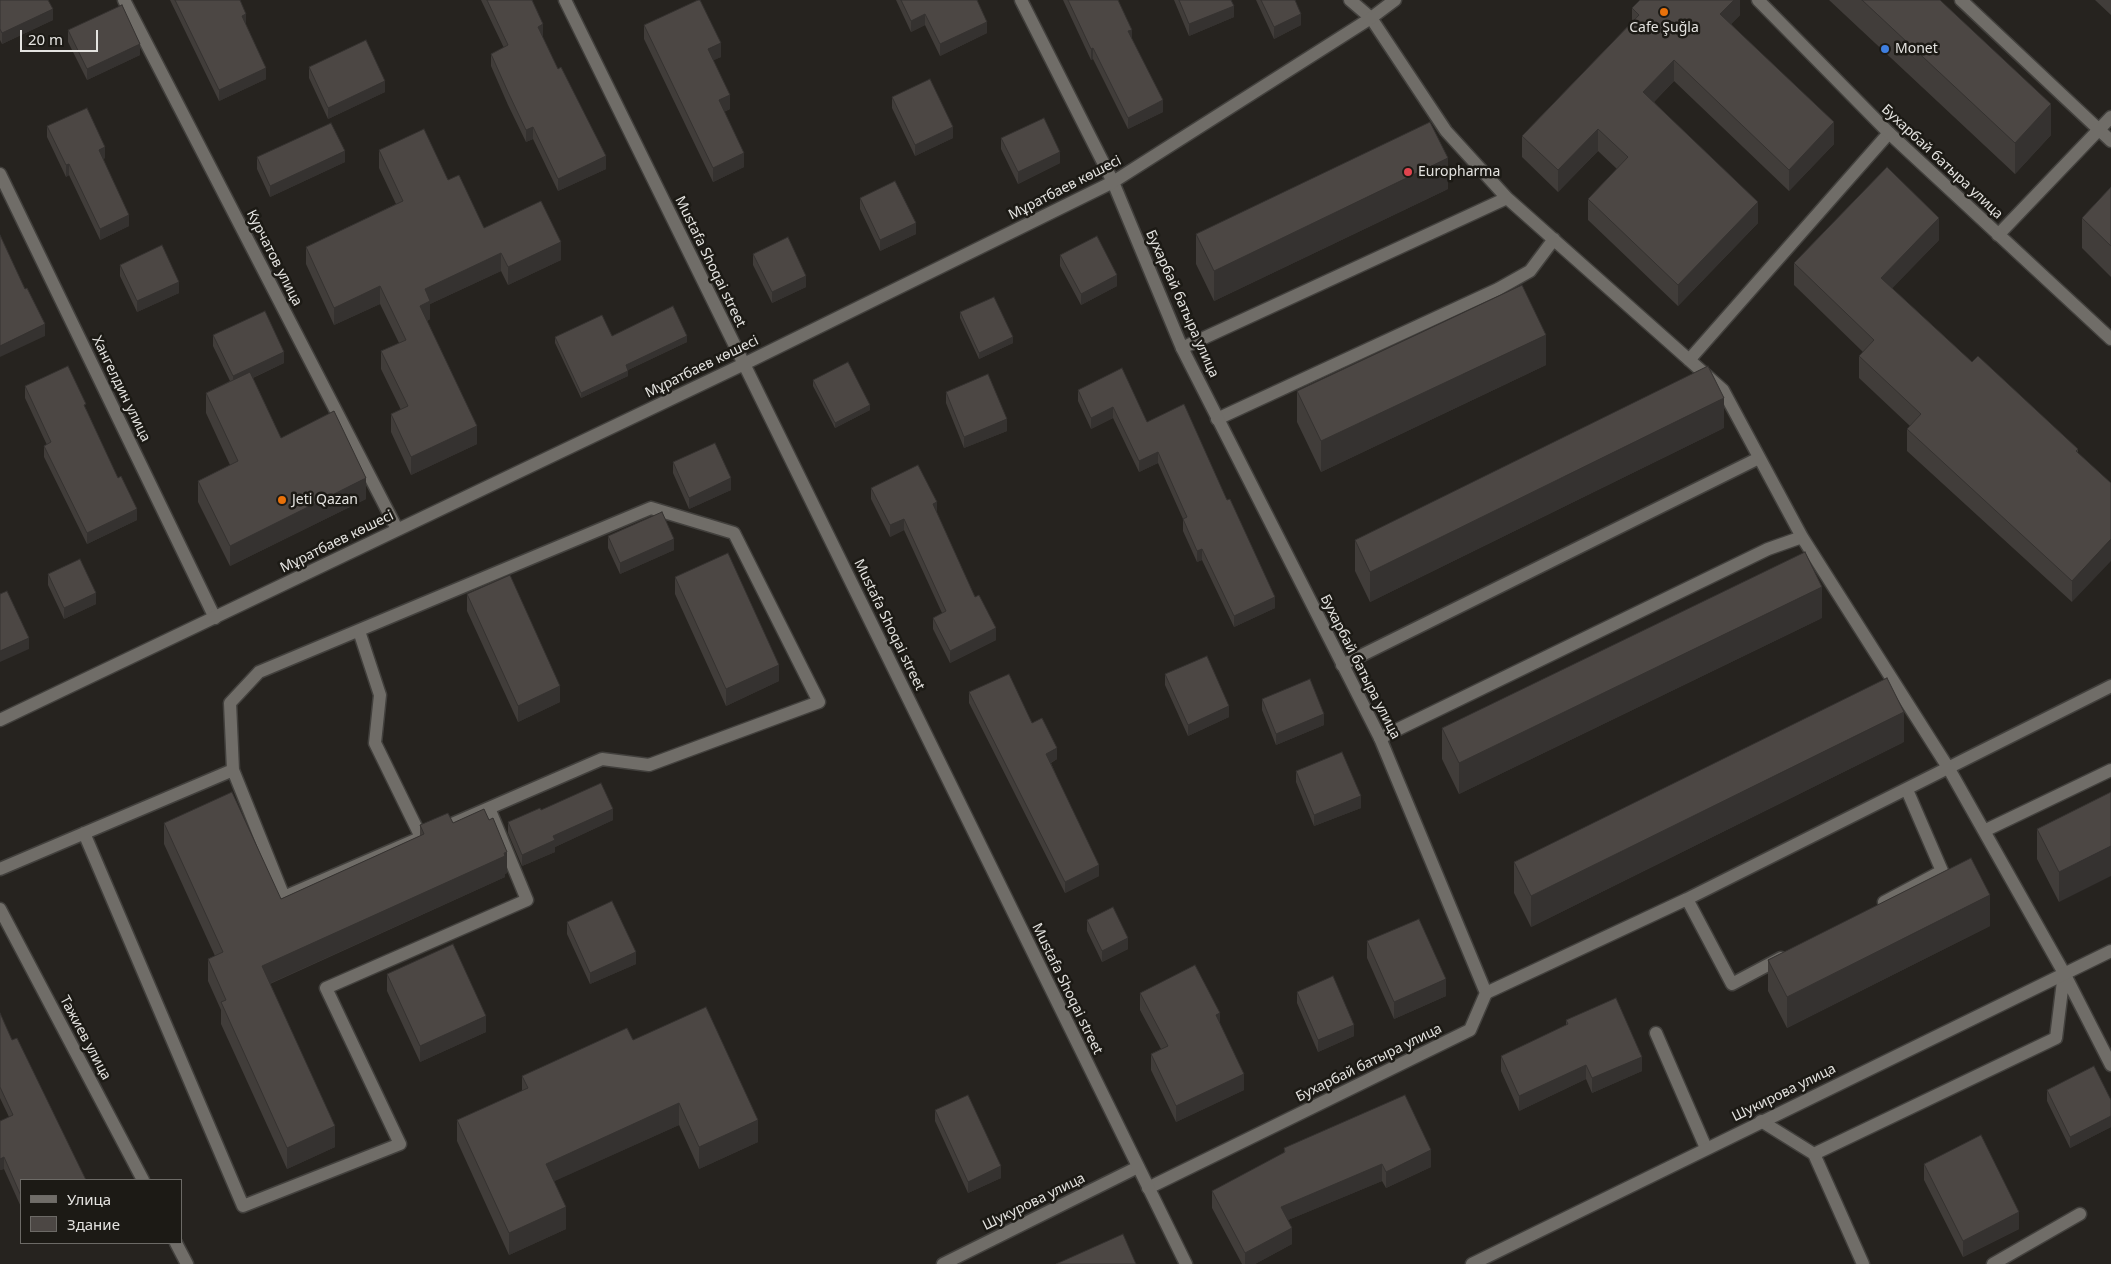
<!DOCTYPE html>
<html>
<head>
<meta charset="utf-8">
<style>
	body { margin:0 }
	#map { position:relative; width:2111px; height:1264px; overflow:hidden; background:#26231f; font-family:"Noto Sans",sans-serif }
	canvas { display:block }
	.legend { position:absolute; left:20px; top:1179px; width:162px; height:65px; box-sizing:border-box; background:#1c1a15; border:1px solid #6c6a66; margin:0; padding:6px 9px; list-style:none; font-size:15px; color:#e4e3e0 }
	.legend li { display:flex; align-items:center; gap:10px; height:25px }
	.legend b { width:25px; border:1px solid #6c6a66 }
	.scale { position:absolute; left:20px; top:30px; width:78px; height:22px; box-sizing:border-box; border:2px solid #e4e3e0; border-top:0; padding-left:6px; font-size:15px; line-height:18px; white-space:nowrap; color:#e4e3e0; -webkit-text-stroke:4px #1c1a15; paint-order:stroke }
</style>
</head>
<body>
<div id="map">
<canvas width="2111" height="1264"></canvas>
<ul class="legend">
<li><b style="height:6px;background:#706d68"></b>Улица</li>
<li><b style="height:14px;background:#4c4744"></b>Здание</li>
</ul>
<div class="scale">20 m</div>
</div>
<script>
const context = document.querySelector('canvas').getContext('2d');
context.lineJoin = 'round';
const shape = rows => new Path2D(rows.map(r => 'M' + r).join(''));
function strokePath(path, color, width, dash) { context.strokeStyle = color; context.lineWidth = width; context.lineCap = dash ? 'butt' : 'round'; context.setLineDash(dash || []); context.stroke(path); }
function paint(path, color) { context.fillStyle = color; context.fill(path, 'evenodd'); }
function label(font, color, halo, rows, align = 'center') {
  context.font = font + ' "Noto Sans",sans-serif'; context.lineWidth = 5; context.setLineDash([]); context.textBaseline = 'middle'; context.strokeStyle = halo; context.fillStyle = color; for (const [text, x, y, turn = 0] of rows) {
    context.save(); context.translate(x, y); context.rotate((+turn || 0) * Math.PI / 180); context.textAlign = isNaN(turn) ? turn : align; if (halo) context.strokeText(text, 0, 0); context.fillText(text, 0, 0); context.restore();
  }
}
const lane = shape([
	[1350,0,1371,18,1446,131,1507,198,1723,390,1802,537,1949,769,2064,973,2111,1065],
	[1961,0,2111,141],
	[1998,235,2111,117],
	[1182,348,1507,198],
	[1689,360,1889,133],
	[1217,419,1498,289,1530,271,1554,239],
	[651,508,734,533,819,702,649,765,602,759,284,897,233,770,230,703,259,672,651,508],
	[359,631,380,695,375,743,421,837],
	[1342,665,1759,458],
	[1380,738,1768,549,1802,537],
	[1984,831,2111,770],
	[84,833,243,1206,400,1144,326,988,527,900,489,808],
	[0,869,233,770],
	[1687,899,1732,984,1781,958],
	[1884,902,1942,871,1907,790],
	[1486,993,1687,899,2111,686],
	[1656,1033,1706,1148],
	[1761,1121,1814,1154,2056,1038,2064,973],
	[1814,1154,1863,1264],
	[1993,1264,2080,1214]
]);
const street = shape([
	[124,0,397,529],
	[565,0,744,364],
	[1021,0,1113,182,1182,348,1380,738,1486,993,1470,1030,1148,1188],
	[1758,0,1889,133,2111,339],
	[0,174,215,618],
	[0,909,143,1180],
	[176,1243,187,1264],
	[943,1264,1138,1167],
	[1472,1264,2111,951]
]);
const secondary = shape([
	[744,364,1186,1264],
	[0,720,744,364,1113,182,1371,18,1395,0]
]);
strokePath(lane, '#42403d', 15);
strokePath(street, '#42403d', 15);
strokePath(secondary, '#42403d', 15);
strokePath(lane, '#706d68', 12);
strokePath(street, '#706d68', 12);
strokePath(secondary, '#706d68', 12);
paint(shape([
	[0,0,53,20,2,44,0,40],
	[170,0,240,0,246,25,266,79,219,101],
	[481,0,532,0,543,36,542,37,606,169,558,191,533,139,526,142,508,105,491,66,491,54,504,48],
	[896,0,977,0,987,33,940,56,925,25,911,32],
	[1063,0,1118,0,1132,39,1163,112,1128,129,1093,59,1091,60],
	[1174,0,1231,0,1234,17,1189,36],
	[1256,0,1295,0,1301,25,1274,39],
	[1740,0,1740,15,1731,24,1834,144,1789,191,1674,81,1654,102,1758,223,1678,306,1588,220,1588,199,1617,169,1598,151,1558,192,1522,157,1522,136,1632,22,1632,8],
	[1829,0,1940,0,2051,135,2015,174],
	[2095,0,2111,0,2111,15],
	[644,25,721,57,713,60,730,109,724,112,744,167,713,182,644,39],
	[68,30,140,55,87,80,68,42],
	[309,67,385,92,328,119,309,78],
	[892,97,953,138,915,156,892,108],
	[47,126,105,158,103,159,129,226,100,240,69,175,66,177,47,137],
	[1001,138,1060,163,1018,184,1001,149],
	[379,150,448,180,484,228,561,260,508,285,501,271,430,304,430,319,427,321,477,444,411,475,391,432,391,414,401,410,381,369,381,351,399,343,380,304,334,325,306,264,306,247,396,204,379,168],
	[257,157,345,162,270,197,257,169],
	[2111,187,2111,277,2082,248,2082,218],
	[1448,189,1214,301,1196,264,1196,234],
	[860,198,916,234,880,251,860,209],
	[1939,240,1892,288,1972,362,2078,449,2072,602,1907,451,1907,429,1910,426,1859,378,1859,356,1863,352,1794,285,1794,263],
	[753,254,806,287,772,303,753,265],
	[1060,255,1117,286,1081,305,1060,266],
	[120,265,179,293,137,312,120,276],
	[960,312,1013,343,979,359,960,318],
	[213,335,284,363,253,378,281,438,366,499,230,566,198,502,198,481,230,465,206,413,206,393,230,381,213,346],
	[612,336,687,342,628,370,628,376,581,398,555,343,555,337],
	[1546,365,1321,472,1297,422,1297,391],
	[813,380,870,410,835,428,813,386],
	[25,386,86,409,137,520,87,544,44,457,44,446,47,445,25,398],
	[1078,390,1147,422,1275,608,1234,627,1202,560,1197,562,1183,531,1183,519,1158,463,1139,472,1113,418,1091,429,1078,401],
	[946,392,1007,431,964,448,946,403],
	[1724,428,1370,602,1355,571,1355,540],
	[673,462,731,490,689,509,673,473],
	[871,488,937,513,975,597,996,640,950,663,933,629,933,618,942,613,904,530,890,537,871,499],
	[608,536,674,550,620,574,608,548],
	[48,574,96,604,64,619,48,585],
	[675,577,779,681,726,706,675,594],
	[467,594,560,702,518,722,467,611],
	[1822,618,1459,794,1442,759,1442,728],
	[1165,674,1229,717,1188,736,1165,685],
	[969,692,1032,723,1057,759,1051,763,1099,876,1065,893,969,703],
	[1262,699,1324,725,1276,745,1262,710],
	[1904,742,1531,927,1514,893,1514,862],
	[1296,771,1361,808,1314,826,1296,782],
	[2111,792,2059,902,2037,859,2037,829],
	[541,810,613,820,555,847,555,852,522,866,508,833,508,822],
	[164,823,281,899,420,836,420,825,453,823,507,873,505,874,505,877,270,984,335,1147,287,1169,221,1024,221,1010,208,981,208,959,215,956,164,844],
	[1087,920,1128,949,1102,962,1087,931],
	[567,922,636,964,590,984,567,934],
	[1990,926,1787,1028,1768,991,1768,960],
	[1367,941,1446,996,1394,1019,1367,958],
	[387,974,486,1032,420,1062,387,991],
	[1297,992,1354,1036,1318,1052,1297,1003],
	[1140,993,1220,1024,1244,1090,1176,1122,1151,1070,1151,1054,1161,1049,1140,1010],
	[0,1013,21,1180,21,1207,4,1169,0,1170,9,1117,0,1098],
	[1566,1020,1642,1071,1592,1093,1586,1079,1519,1111,1501,1071,1501,1056,1566,1025],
	[633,1040,758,1142,699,1169,679,1125,554,1181,566,1229,509,1255,457,1141,457,1120,522,1091,522,1076],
	[2047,1090,2111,1100,2111,1127,2070,1148,2047,1101],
	[935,1110,1001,1178,968,1193,935,1121],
	[1284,1148,1431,1167,1386,1188,1382,1181,1288,1220,1292,1244,1255,1264,1242,1264,1212,1208,1212,1191,1284,1153],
	[1924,1164,2019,1229,1963,1257,1924,1180]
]), '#413d3a');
paint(shape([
	[1734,0,1740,0,1740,15,1720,35,1720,14],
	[1234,6,1234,17,1189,36,1189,24],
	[53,9,53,20,2,44,2,33],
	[246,14,246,25,242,27,242,16],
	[925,14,925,25,911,32,911,21],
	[1301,14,1301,25,1274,39,1274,27],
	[987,22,987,33,940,56,940,44],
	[543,24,543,36,538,39,538,27],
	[1132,30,1132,41,1128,31],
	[721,43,721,57,708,63,708,49],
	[140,44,140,55,87,80,87,69],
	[1093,48,1093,59,1091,60,1091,49],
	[1674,60,1674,81,1643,113,1643,92],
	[266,68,266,79,219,101,219,90],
	[385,81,385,92,328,119,328,108],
	[730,95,730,109,719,114,719,100],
	[1163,100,1163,112,1128,129,1128,118],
	[2051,104,2051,135,2015,174,2015,143],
	[1834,122,1834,144,1789,191,1789,170],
	[533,127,533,139,526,142,526,130],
	[953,127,953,138,915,156,915,145],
	[1598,129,1598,151,1558,192,1558,170],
	[105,147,105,158,99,161,99,150],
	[345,151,345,162,270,197,270,186],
	[1060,152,1060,163,1018,184,1018,172],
	[744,153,744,167,713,182,713,168],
	[606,156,606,169,558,191,558,179],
	[1448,158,1448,189,1214,301,1214,271],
	[69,164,69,175,66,177,66,165],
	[1758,202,1758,223,1678,306,1678,285],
	[129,215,129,226,100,240,100,229],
	[1939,218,1939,240,1881,300,1881,278],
	[916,223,916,234,880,251,880,240],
	[561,242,561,260,508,285,508,267],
	[501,253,501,271,430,304,430,319,420,324,420,306,425,289],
	[1117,275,1117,286,1081,305,1081,294],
	[806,276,806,287,772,303,772,292],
	[179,282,179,293,137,312,137,301],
	[380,286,380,304,334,325,334,308],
	[45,324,45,336,0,357,0,346],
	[1546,335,1546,365,1321,472,1321,441],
	[687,336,687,342,626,371,626,365],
	[1013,337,1013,343,979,359,979,353],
	[284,352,284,363,233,387,233,376],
	[628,371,628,376,581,398,581,393],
	[1724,398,1724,428,1370,602,1370,572],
	[870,405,870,410,835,428,835,423],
	[1113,407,1113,418,1091,429,1091,418],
	[1007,419,1007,431,964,448,964,437],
	[477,426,477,444,411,475,411,457],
	[1158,452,1158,463,1139,472,1139,461],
	[366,478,366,499,230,566,230,546],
	[731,478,731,490,689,509,689,498],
	[937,502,937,513,933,504],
	[137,509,137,520,87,544,87,533],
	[904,519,904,530,890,537,890,525],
	[674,539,674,550,620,574,620,563],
	[2111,539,2111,561,2072,602,2072,581],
	[1202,549,1202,560,1197,562,1197,551],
	[1822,587,1822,618,1459,794,1459,763],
	[96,593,96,604,64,619,64,608],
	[1275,597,1275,608,1234,627,1234,616],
	[996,628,996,640,950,663,950,651],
	[29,638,29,649,0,662,0,651],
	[779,665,779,681,726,706,726,689],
	[560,686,560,702,518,722,518,706],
	[1229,706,1229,717,1188,736,1188,725],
	[1904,712,1904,742,1531,927,1531,896],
	[1324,714,1324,725,1276,745,1276,734],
	[1057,748,1057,759,1046,765,1046,754],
	[1361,796,1361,808,1314,826,1314,815],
	[613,809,613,820,555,847,555,852,522,866,522,855,553,836],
	[2111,846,2111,876,2059,902,2059,872],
	[507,852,507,873,505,874,505,877,262,987,262,966],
	[1099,865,1099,876,1065,893,1065,882],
	[1990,895,1990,926,1787,1028,1787,997],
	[1128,938,1128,949,1102,962,1102,951],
	[636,952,636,964,590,984,590,973],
	[1446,979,1446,996,1394,1019,1394,1002],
	[1220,1013,1220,1030,1216,1015],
	[486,1016,486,1032,420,1062,420,1046],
	[1354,1025,1354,1036,1318,1052,1318,1040],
	[1642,1057,1642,1071,1592,1093,1592,1078],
	[1586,1065,1586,1079,1519,1111,1519,1096],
	[1244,1074,1244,1090,1176,1122,1176,1106],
	[679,1103,679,1125,546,1185,546,1164],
	[2111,1116,2111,1127,2070,1148,2070,1137],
	[758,1120,758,1142,699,1169,699,1147],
	[335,1126,335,1147,287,1169,287,1148],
	[1431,1150,1431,1167,1386,1188,1386,1172],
	[4,1157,4,1169,0,1170,0,1159],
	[1382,1164,1382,1181,1281,1223,1281,1207],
	[1001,1166,1001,1178,968,1193,968,1182],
	[566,1207,566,1229,509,1255,509,1233],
	[2019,1212,2019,1229,1963,1257,1963,1241],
	[1292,1228,1292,1244,1255,1264,1245,1264,1245,1253]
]), '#353230');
const building = shape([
	[0,0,48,0,53,9,2,33,0,29,0,0],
	[175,0,240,0,246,14,242,16,266,68,219,90,175,0],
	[487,0,532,0,543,24,538,27,558,69,561,67,606,156,558,179,533,127,526,130,508,92,491,54,508,45,487,0],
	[698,0,700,0,721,43,708,49,730,95,719,100,744,153,713,168,644,25,698,0],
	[901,0,977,0,987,22,940,44,925,14,911,21,901,0],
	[1068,0,1118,0,1132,30,1128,31,1163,100,1128,118,1093,48,1091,49,1068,0],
	[1179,0,1231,0,1234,6,1189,24,1179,0],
	[1261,0,1295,0,1301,14,1274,27,1261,0],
	[1640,0,1734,0,1720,14,1834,122,1789,170,1674,60,1643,92,1758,202,1678,285,1588,199,1628,157,1598,129,1558,170,1522,136,1639,15,1632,8,1640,0],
	[1862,0,1940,0,2051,104,2015,143,1862,0],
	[122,5,140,44,87,69,68,30,122,5],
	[366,40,385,81,328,108,309,67,366,40],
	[930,79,953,127,915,145,892,97,930,79],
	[87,108,105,147,99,150,129,215,100,229,69,164,66,165,47,126,87,108],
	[1044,118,1060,152,1018,172,1001,138,1044,118],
	[1430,122,1448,158,1214,271,1196,234,1430,122],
	[331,123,345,151,270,186,257,157,331,123],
	[424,129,448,180,459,175,484,228,541,201,561,242,508,267,501,253,425,289,430,301,420,306,477,426,411,457,391,414,408,406,381,351,406,340,380,286,334,308,306,247,403,201,379,150,424,129],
	[1887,167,1939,218,1881,278,1972,362,1978,356,2078,449,2076,451,2111,483,2111,539,2072,581,1907,429,1921,414,1859,356,1874,340,1794,263,1887,167],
	[895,181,916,223,880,240,860,198,895,181],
	[2111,187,2111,246,2082,218,2111,187],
	[0,235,25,289,27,288,45,324,0,346,0,235],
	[1097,236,1117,275,1081,294,1060,255,1097,236],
	[788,237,806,276,772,292,753,254,788,237],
	[162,245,179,282,137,301,120,265,162,245],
	[1522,285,1546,335,1321,441,1297,391,1522,285],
	[994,297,1013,337,979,353,960,312,994,297],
	[673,306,687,336,626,365,628,371,581,393,555,337,602,315,612,336,673,306],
	[265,311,284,352,233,376,213,335,265,311],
	[848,362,870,405,835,423,813,380,848,362],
	[68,366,86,404,84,405,118,478,121,476,137,509,87,533,44,446,51,442,25,386,68,366],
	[1708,366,1724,398,1370,572,1355,540,1708,366],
	[1122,368,1147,422,1184,404,1227,500,1230,499,1275,597,1234,616,1202,549,1197,551,1183,519,1187,517,1158,452,1139,461,1113,407,1091,418,1078,390,1122,368],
	[250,372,281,438,334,411,366,478,230,546,198,481,238,461,206,393,250,372],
	[988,374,1007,419,964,437,946,392,988,374],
	[715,443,731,478,689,498,673,462,715,443],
	[918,465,937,502,933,504,975,597,979,595,996,628,950,651,933,618,946,611,904,519,890,525,871,488,918,465],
	[662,512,674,539,620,563,608,536,662,512],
	[1805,552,1822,587,1459,763,1442,728,1805,552],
	[728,553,779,665,726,689,675,577,728,553],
	[80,559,96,593,64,608,48,574,80,559],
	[510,575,560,686,518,706,467,594,510,575],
	[7,591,29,638,0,651,0,594,7,591],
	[1207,656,1229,706,1188,725,1165,674,1207,656],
	[1009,674,1032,723,1042,718,1057,748,1046,754,1099,865,1065,882,969,692,1009,674],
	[1887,678,1904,712,1531,896,1514,862,1887,678],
	[1310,679,1324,714,1276,734,1262,699,1310,679],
	[1342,752,1361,796,1314,815,1296,771,1342,752],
	[601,783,613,809,553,836,555,840,522,855,508,822,540,808,541,810,601,783],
	[232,792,281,899,424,834,420,825,448,813,453,823,484,809,489,820,493,818,507,852,504,853,505,856,262,966,335,1126,287,1148,221,1002,226,1000,208,959,223,952,164,823,232,792],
	[2111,792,2111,846,2059,872,2037,829,2111,792],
	[1971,858,1990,895,1787,997,1768,960,1971,858],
	[612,901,636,952,590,973,567,922,612,901],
	[1113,907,1128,938,1102,951,1087,920,1113,907],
	[1419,919,1446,979,1394,1002,1367,941,1419,919],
	[453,944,486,1016,420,1046,387,974,453,944],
	[1195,965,1220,1013,1216,1015,1244,1074,1176,1106,1151,1054,1168,1046,1140,993,1195,965],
	[1333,976,1354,1025,1318,1040,1297,992,1333,976],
	[1616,998,1642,1057,1592,1078,1586,1065,1519,1096,1501,1056,1568,1024,1566,1020,1616,998],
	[706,1007,758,1120,699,1147,679,1103,546,1164,566,1207,509,1233,457,1120,528,1088,522,1076,627,1028,633,1040,706,1007],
	[0,1013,12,1040,17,1038,86,1180,21,1180,21,1196,4,1157,0,1159,0,1121,13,1115,0,1087,0,1013],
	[2094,1066,2111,1100,2111,1116,2070,1137,2047,1090,2094,1066],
	[968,1095,1001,1166,968,1182,935,1110,968,1095],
	[1405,1095,1431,1150,1386,1172,1382,1164,1281,1207,1292,1228,1245,1253,1212,1191,1285,1152,1284,1148,1405,1095],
	[1981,1135,2019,1212,1963,1241,1924,1164,1981,1135],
	[1123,1234,1136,1264,1056,1264,1123,1234]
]);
paint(building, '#4c4744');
strokePath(building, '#353230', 1);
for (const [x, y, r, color] of [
	[1664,12,5,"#e8710a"],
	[1885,49,5,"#3f7fe0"],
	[1408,172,5,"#e0444e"],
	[282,500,5,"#e8710a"]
]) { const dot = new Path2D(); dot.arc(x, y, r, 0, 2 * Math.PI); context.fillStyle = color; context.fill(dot); strokePath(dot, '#1c1a15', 2); }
label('14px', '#e4e3e0', '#1c1a15', [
	["Cafe Şuğla",1664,28,"center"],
	["Monet",1895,49],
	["Europharma",1418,172],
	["Jeti Qazan",292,500]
], 'left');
label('14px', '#e4e3e0', '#1c1a15', [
	["Бухарбай батыра улица",1942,162,43],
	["Мұратбаев көшесі",1065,188,-27],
	["Курчатов улица",274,258,63],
	["Mustafa Shoqai street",710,262,64],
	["Бухарбай батыра улица",1182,304,66],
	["Мұратбаев көшесі",702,367,-26],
	["Хангелдин улица",121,389,64],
	["Мұратбаев көшесі",337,542,-26],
	["Mustafa Shoqai street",889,625,64],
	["Бухарбай батыра улица",1360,667,63],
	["Mustafa Shoqai street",1067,989,64],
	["Тажиев улица",85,1038,62],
	["Бухарбай батыра улица",1369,1063,-26],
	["Шукирова улица",1784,1093,-26],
	["Шукурова улица",1034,1202,-26]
]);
</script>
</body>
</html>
